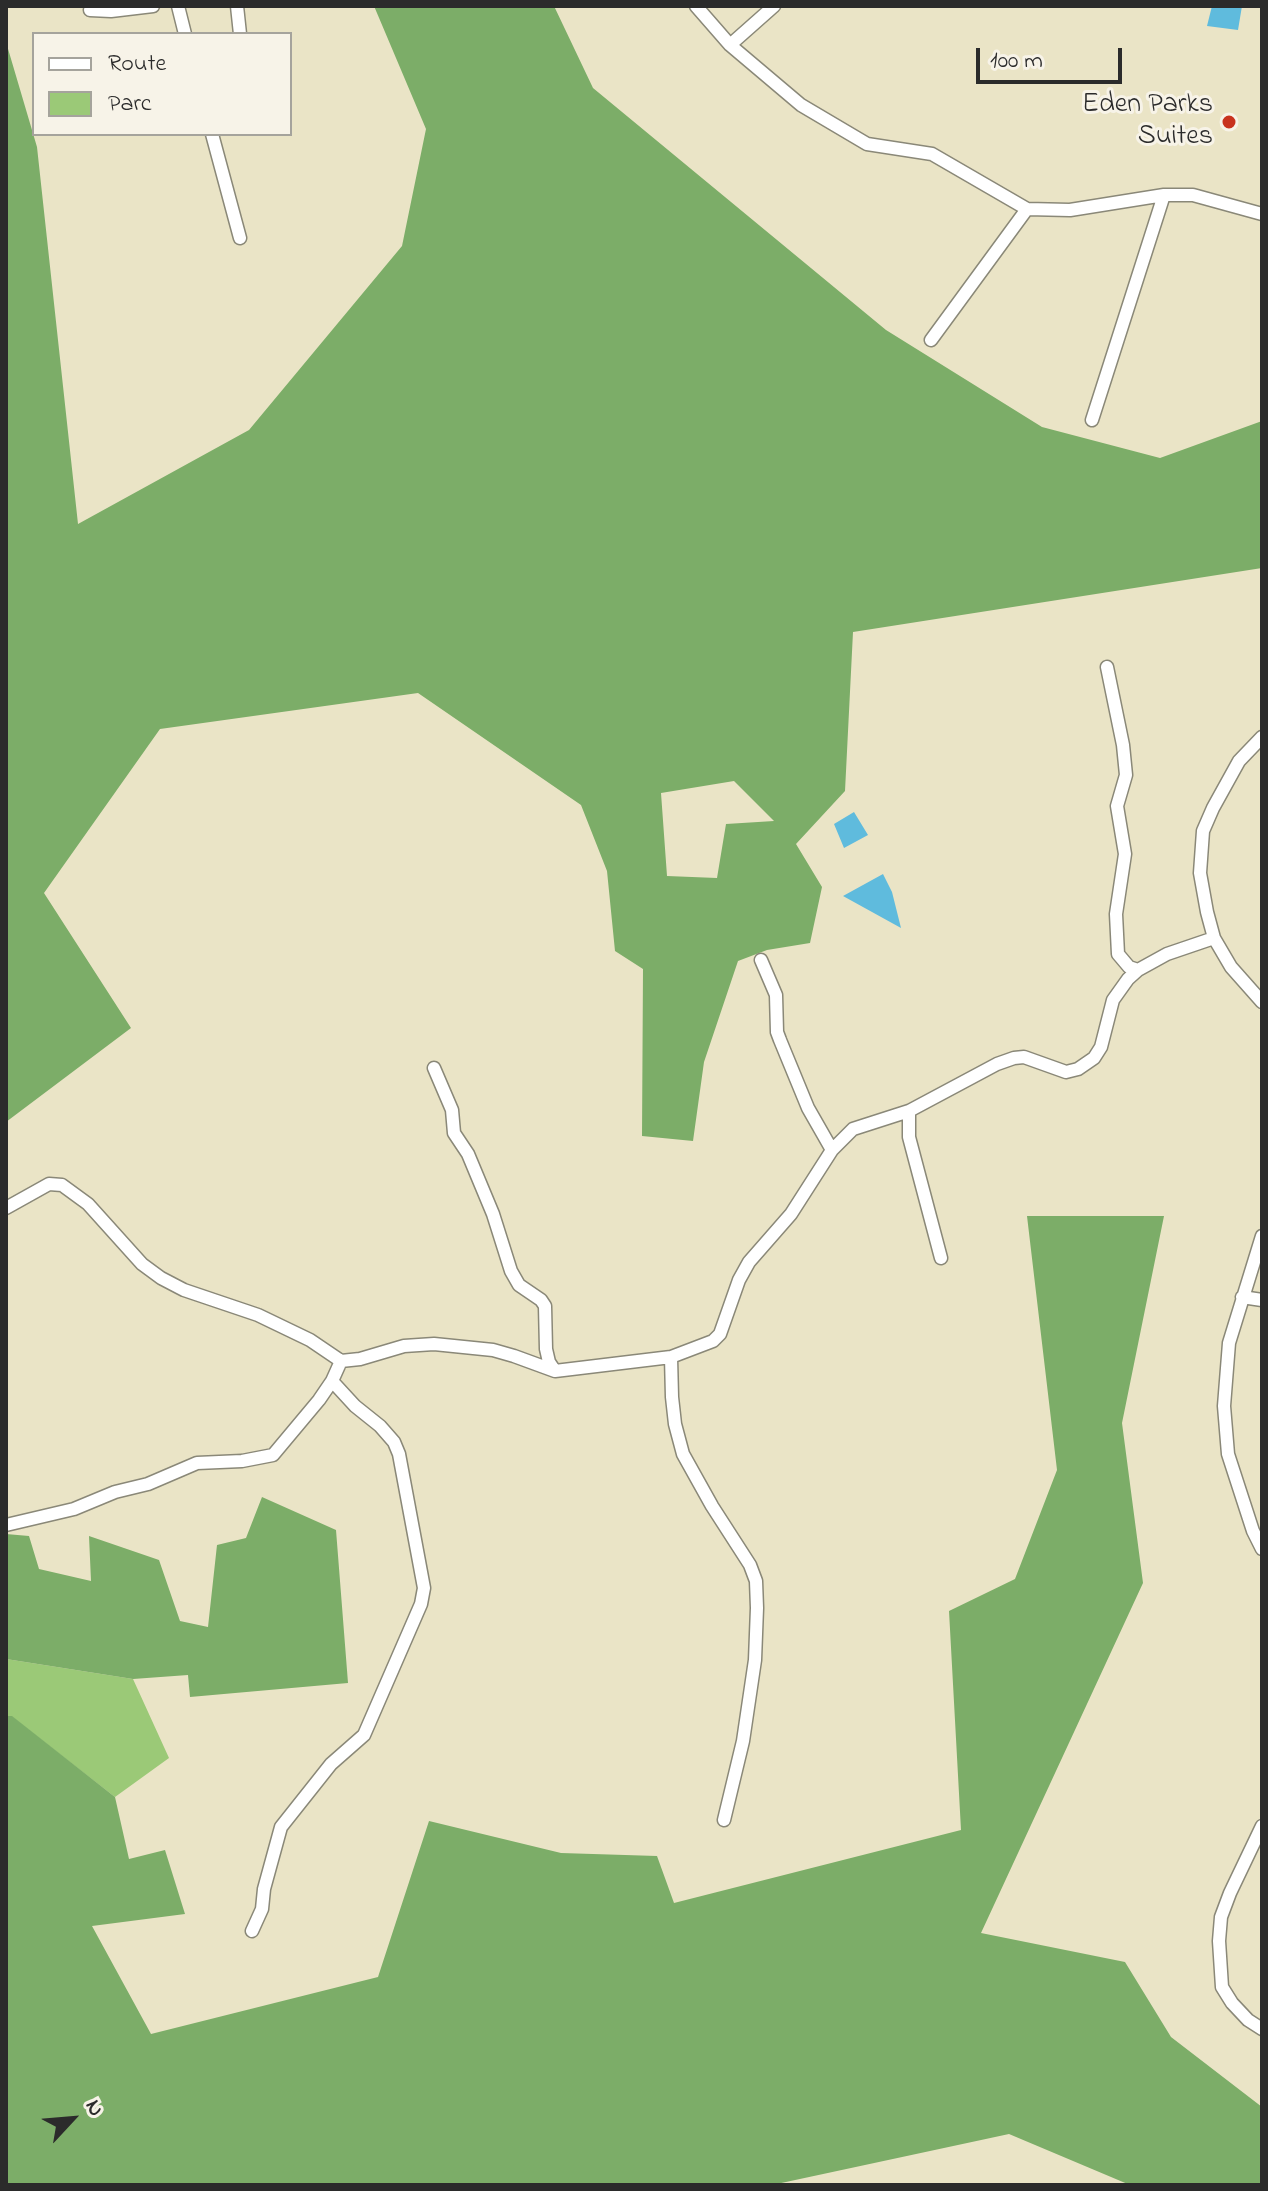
<!DOCTYPE html>
<html>
<head>
<meta charset="utf-8">
<style>
	body { margin:0 }
	#map { position:relative; width:1268px; height:2191px; overflow:hidden; background:#eae4c6; font-family:"Indie Flower",sans-serif }
	canvas { display:block }
	.frame { position:absolute; inset:0; border:8px solid #2b2b2b; pointer-events:none }
	.legend { position:absolute; left:32px; top:32px; width:260px; height:104px; box-sizing:border-box; background:#f7f3e8; border:2px solid #a5a39c; margin:0; padding:10px 14px; list-style:none; font-size:24px; color:#2b2b2b }
	.legend li { display:flex; align-items:center; gap:16px; height:40px }
	.legend b { width:40px; border:2px solid #a5a39c }
	.north { position:absolute; left:32px; top:2079px; width:80px; height:80px; -webkit-text-stroke:6px #f7f3e8; paint-order:stroke; rotate:64deg; font-size:22px; font-weight:700; line-height:32px; text-align:center; color:#2b2b2b }
	.north::after { content:''; display:block; margin:auto; width:28px; height:36px; background:#2b2b2b; clip-path:polygon(50% 0,100% 100%,50% 72%,0 100%) }
	.scale { position:absolute; left:976px; top:48px; width:146px; height:36px; box-sizing:border-box; border:4px solid #2b2b2b; border-top:0; padding-left:10px; font-size:24px; line-height:28px; white-space:nowrap; color:#2b2b2b; -webkit-text-stroke:6px #f7f3e8; paint-order:stroke }
</style>
</head>
<body>
<div id="map">
<canvas width="1268" height="2191"></canvas>
<div class="frame"></div>
<ul class="legend">
<li><b style="height:10px;background:#fff"></b>Route</li>
<li><b style="height:22px;background:#9bc977"></b>Parc</li>
</ul>
<div class="north">N</div>
<div class="scale">100 m</div>
</div>
<script>
const context = document.querySelector('canvas').getContext('2d');
context.lineJoin = 'round';
function paint(path, color) { context.fillStyle = color; context.fill(path, 'evenodd'); }
const shape = rows => new Path2D(rows.map(r => 'M' + r).join(''));
function strokePath(path, color, width, dash) { context.strokeStyle = color; context.lineWidth = width; context.lineCap = dash ? 'butt' : 'round'; context.setLineDash(dash || []); context.stroke(path); }
function label(font, color, halo, rows, align = 'center') {
  context.font = font + ' "Indie Flower",sans-serif'; context.lineWidth = 6; context.setLineDash([]); context.textBaseline = 'middle'; context.strokeStyle = halo; context.fillStyle = color; for (const [text, x, y, turn = 0] of rows) {
    context.save(); context.translate(x, y); context.rotate((+turn || 0) * Math.PI / 180); context.textAlign = isNaN(turn) ? turn : align; if (halo) context.strokeText(text, 0, 0); context.fillText(text, 0, 0); context.restore();
  }
}
paint(shape([
	[6,1659,133,1679,169,1758,115,1797,12,1717,6,1716]
]), '#9bc977');
paint(shape([
	[374,6,554,6,593,88,886,330,1042,427,1160,458,1262,421,1262,568,853,632,845,791,796,844,822,887,810,943,767,950,738,961,704,1062,693,1141,642,1136,643,969,615,951,607,871,581,805,418,693,160,729,44,893,131,1028,6,1122,6,42,37,147,78,524,249,430,402,246,426,129],
	[734,781,774,821,726,824,717,878,667,876,661,793],
	[1027,1216,1164,1216,1122,1423,1143,1583,981,1933,1125,1962,1171,2037,1262,2107,1262,2185,1130,2185,1009,2134,772,2185,6,2185,6,1716,12,1716,115,1797,129,1859,165,1850,185,1914,92,1926,151,2034,378,1977,429,1821,561,1853,657,1856,674,1903,961,1830,949,1611,1015,1579,1057,1470],
	[262,1497,336,1530,348,1683,190,1697,188,1675,133,1679,6,1659,6,1534,29,1536,39,1569,91,1581,89,1536,159,1560,180,1621,208,1627,217,1545,246,1538]
]), '#7cad68');
paint(shape([
	[1212,6,1242,6,1238,30,1207,26],
	[854,812,868,835,844,848,834,824],
	[883,874,892,892,901,928,843,896]
]), '#5fbbdd');
const minor = shape([
	[178,6,185,34],
	[237,6,240,34],
	[696,6,730,45,801,105,867,144,932,154,1027,209,1070,210,1164,195,1193,195,1262,214],
	[90,10,111,11,153,6],
	[730,45,774,6],
	[212,134,240,238],
	[931,340,1027,209],
	[1092,420,1164,195],
	[1107,667,1123,745,1126,775,1117,806,1125,854,1116,914,1118,954,1129,967,1138,970],
	[1262,737,1239,761,1213,808,1203,831,1200,873,1207,912,1214,938,1231,967,1262,1002],
	[761,960,776,995,777,1032,780,1040,808,1108,832,1150],
	[434,1068,452,1110,454,1133,468,1154,493,1214,511,1271,519,1285,541,1300,545,1306,546,1349,549,1362,555,1371],
	[909,1111,909,1137,941,1258],
	[6,1208,49,1184,62,1185,88,1204,142,1264,161,1278,184,1290,258,1315,310,1340,341,1361],
	[1262,1236,1229,1343,1224,1406,1228,1454,1253,1531,1262,1549],
	[1242,1297,1262,1300],
	[671,1357,672,1397,675,1424,683,1454,712,1506,750,1565,756,1581,757,1608,755,1660,743,1741,724,1820],
	[6,1525,74,1509,115,1492,148,1484,197,1463,242,1461,273,1455,319,1400,332,1381,341,1361,360,1359,404,1346,434,1344,493,1350,514,1356,555,1371,671,1357,713,1341,720,1334,739,1280,749,1262,791,1214,832,1150,853,1129,909,1111,997,1064,1014,1058,1024,1057,1066,1072,1078,1069,1094,1058,1101,1047,1113,1000,1128,979,1138,970,1167,954,1214,938],
	[1262,1826,1230,1893,1221,1917,1219,1941,1222,1987,1232,2003,1248,2020,1262,2029],
	[252,1931,262,1909,264,1889,281,1827,331,1764,364,1735,421,1604,424,1588,399,1454,394,1442,380,1426,355,1406,332,1381]
]);
strokePath(minor, '#8a8878', 15);
strokePath(minor, '#fff', 12);
for (const [x, y, r, color] of [
	[1229,122,8,"#c8321e"]
]) { const dot = new Path2D(); dot.arc(x, y, r, 0, 2 * Math.PI); context.fillStyle = color; context.fill(dot); strokePath(dot, '#f7f3e8', 3); }
label('28px', '#2b2b2b', '#f7f3e8', [
	["Eden Parks",1213,106],
	["Suites",1213,138]
], 'right');
</script>
</body>
</html>
